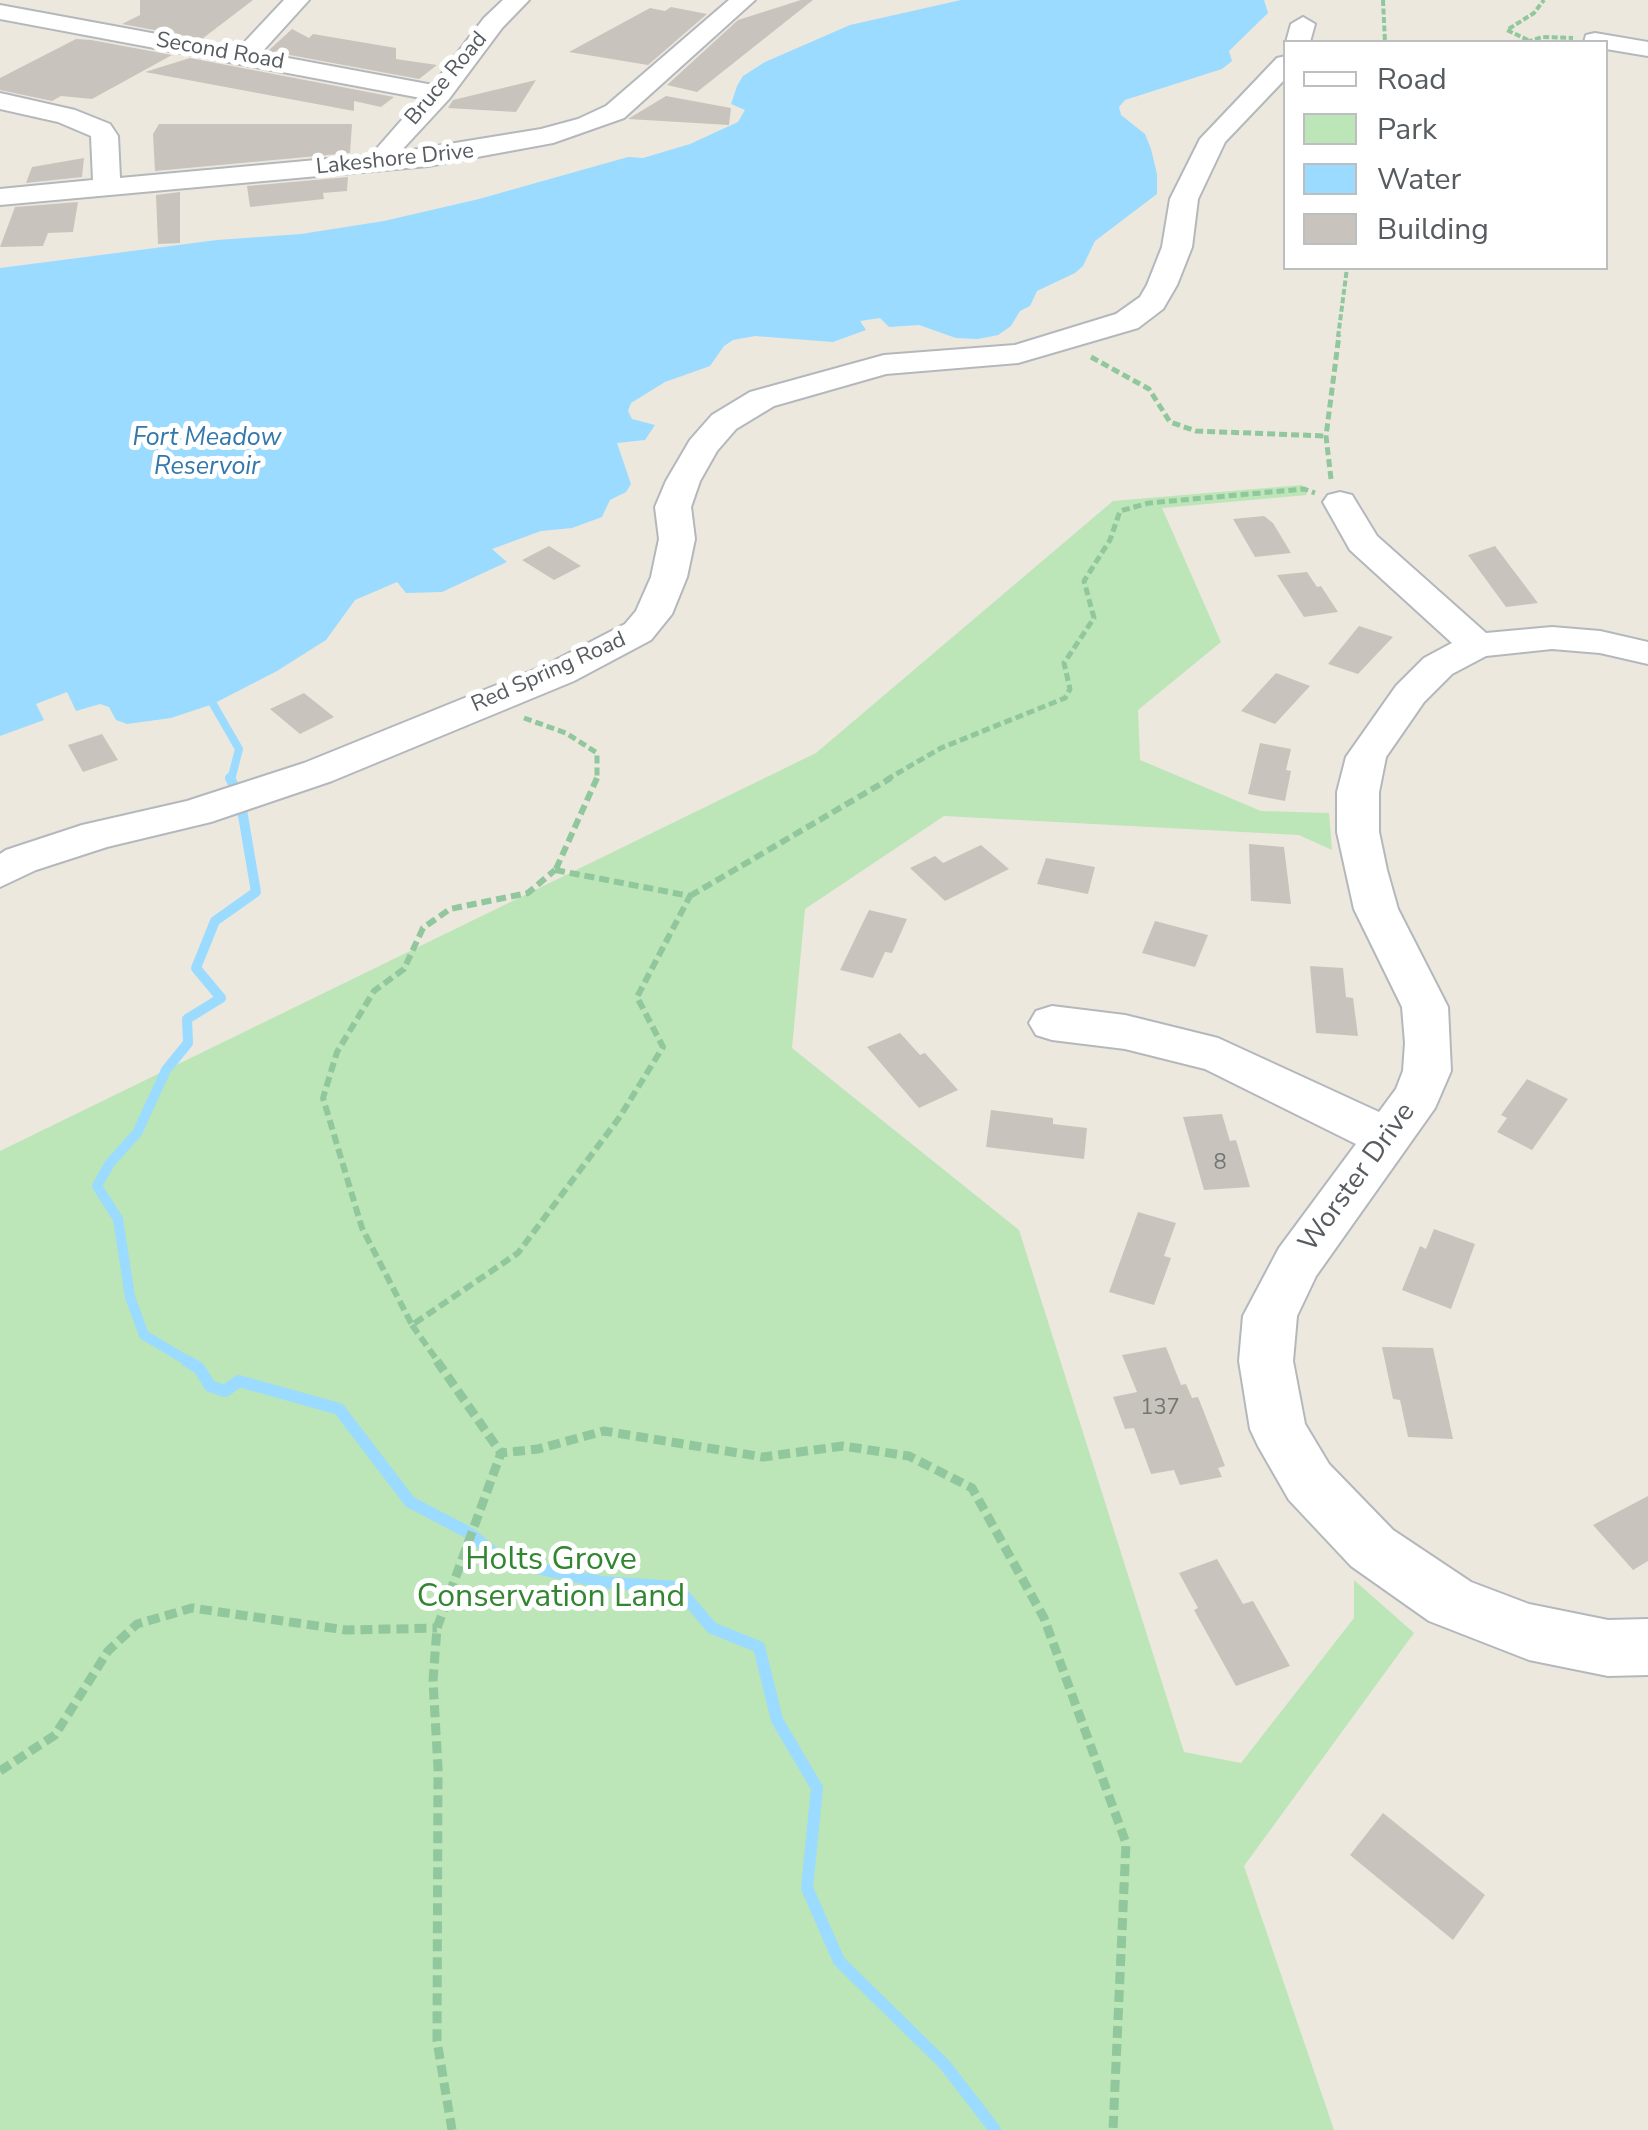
<!DOCTYPE html>
<html>
<head>
<meta charset="utf-8">
<style>
	body { margin:0 }
	#map { position:relative; width:1648px; height:2130px; overflow:hidden; background:#ece8de; font-family:"Nunito Sans",sans-serif }
	canvas { display:block }
	.legend { position:absolute; left:1283px; top:40px; width:325px; height:230px; box-sizing:border-box; background:#fff; border:2px solid #bcbebf; margin:0; padding:12px 18px; list-style:none; font-size:30px; color:#575c60 }
	.legend li { display:flex; align-items:center; gap:20px; height:50px }
	.legend b { width:50px; border:2px solid #bcbebf }
</style>
</head>
<body>
<div id="map">
<canvas width="1648" height="2130"></canvas>
<ul class="legend">
<li><b style="height:12px;background:#fff"></b>Road</li>
<li><b style="height:28px;background:#bce5b8"></b>Park</li>
<li><b style="height:28px;background:#9bdbff"></b>Water</li>
<li><b style="height:28px;background:#c8c4bd"></b>Building</li>
</ul>
</div>
<script>
const context = document.querySelector('canvas').getContext('2d');
context.lineJoin = 'round';
function paint(path, color) { context.fillStyle = color; context.fill(path, 'evenodd'); }
const shape = rows => new Path2D(rows.map(r => 'M' + r).join(''));
function strokePath(path, color, width, dash) { context.strokeStyle = color; context.lineWidth = width; context.lineCap = dash ? 'butt' : 'round'; context.setLineDash(dash || []); context.stroke(path); }
function label(font, color, halo, rows, align = 'center') {
  context.font = font + ' "Nunito Sans",sans-serif'; context.lineWidth = 10; context.setLineDash([]); context.textBaseline = 'middle'; context.strokeStyle = halo; context.fillStyle = color; for (const [text, x, y, turn = 0] of rows) {
    context.save(); context.translate(x, y); context.rotate((+turn || 0) * Math.PI / 180); context.textAlign = isNaN(turn) ? turn : align; if (halo) context.strokeText(text, 0, 0); context.fillText(text, 0, 0); context.restore();
  }
}
paint(shape([
	[1302,485,1307,495,1162,508,1221,642,1138,710,1140,760,1261,811,1329,813,1332,850,1299,835,944,816,805,909,792,1048,1019,1230,1184,1752,1241,1763,1354,1618,1354,1580,1414,1633,1244,1866,1334,2130,0,2130,0,1151,816,753,1113,501]
]), '#bce5b8');
paint(shape([
	[961,0,1264,0,1268,13,1229,51,1232,61,1222,69,1125,100,1119,107,1121,115,1145,134,1151,149,1157,174,1157,194,1095,241,1083,266,1075,273,1037,291,1030,306,1020,311,1011,326,998,335,978,339,956,338,919,325,889,327,880,318,860,321,866,330,833,342,755,336,733,340,724,346,710,366,665,382,631,403,628,411,632,419,655,425,645,440,617,443,631,484,626,492,610,500,602,517,572,528,541,531,492,549,507,562,442,592,406,593,397,582,355,600,326,640,277,671,213,704,171,718,127,724,116,720,109,707,100,704,76,711,67,692,36,704,44,720,0,736,0,268,217,240,301,234,384,221,479,199,628,157,643,158,690,144,738,122,745,110,731,104,737,86,743,76,765,62,850,25]
]), '#9bdbff');
strokePath(shape([
	[213,704,239,749,231,780]
]), '#9bdbff', 8);
strokePath(shape([
	[191,1363,144,1335,130,1297,118,1219,97,1186,110,1163,137,1133,166,1070,188,1043,187,1019,221,998,196,968,215,921,256,892,240,798,230,778]
]), '#9bdbff', 10);
strokePath(shape([
	[187,1361,199,1368,210,1386,225,1391,239,1381,339,1409,410,1502,471,1534,503,1561,601,1582,677,1587,712,1628,759,1647,777,1720,817,1788,807,1888,839,1961,945,2065,995,2130]
]), '#9bdbff', 12);
paint(shape([
	[140,0,253,0,202,39,122,24,140,15],
	[801,0,813,0,697,92,667,85,738,20],
	[671,7,707,14,648,65,569,52,650,8,665,11],
	[292,29,309,38,313,34,396,48,396,59,437,65,419,79,268,51],
	[76,39,91,40,172,55,92,99,61,96,52,101,0,90,0,78],
	[190,58,394,97,381,107,354,101,354,111,145,72],
	[536,80,516,112,448,108,453,100],
	[666,96,731,108,729,125,628,119],
	[159,124,352,124,350,153,155,171,153,134],
	[84,158,82,177,26,183,32,167],
	[348,177,347,191,323,193,324,199,250,207,247,186],
	[180,192,180,243,158,244,156,195],
	[78,202,73,232,48,233,43,246,0,247,15,207],
	[1264,516,1273,523,1291,553,1255,557,1233,519],
	[549,546,581,566,554,580,522,560],
	[1495,546,1538,603,1506,607,1468,555],
	[1307,572,1317,587,1321,586,1338,612,1304,617,1277,575],
	[1359,626,1393,637,1358,674,1328,664],
	[1276,673,1310,686,1275,724,1241,711],
	[304,693,334,717,300,734,270,709],
	[102,734,118,760,83,772,68,745],
	[1260,743,1291,749,1286,770,1291,771,1285,801,1248,794],
	[1249,844,1284,847,1291,904,1251,901],
	[981,845,1009,869,945,901,910,868,935,856,943,863],
	[1046,858,1095,867,1088,894,1037,884],
	[869,910,907,919,892,953,885,952,873,978,840,970],
	[1155,921,1208,935,1195,967,1142,953],
	[1310,966,1343,968,1346,997,1353,998,1358,1036,1316,1033],
	[900,1033,920,1055,925,1053,958,1090,919,1108,867,1047],
	[1527,1079,1568,1099,1532,1150,1497,1132,1507,1118,1501,1115],
	[991,1110,1053,1118,1053,1124,1087,1128,1084,1159,986,1147],
	[1222,1114,1230,1141,1236,1140,1250,1187,1204,1190,1183,1117],
	[1138,1212,1176,1223,1164,1256,1171,1258,1154,1305,1109,1292],
	[1434,1229,1475,1244,1451,1309,1402,1290,1420,1246,1426,1249],
	[1166,1347,1181,1385,1186,1384,1192,1398,1198,1397,1225,1466,1218,1468,1222,1477,1180,1485,1174,1470,1151,1474,1134,1428,1125,1429,1113,1397,1137,1392,1122,1355],
	[1382,1347,1433,1348,1453,1439,1408,1437,1400,1400,1393,1399],
	[1648,1496,1648,1561,1633,1570,1593,1525],
	[1217,1559,1243,1604,1253,1601,1290,1666,1236,1686,1194,1610,1198,1608,1179,1573],
	[1383,1813,1485,1895,1453,1940,1350,1855]
]), '#c8c4bd');
const minor = shape([
	[284,0,309,0,261,53,433,85,484,18,503,0,529,0,502,28,449,99,400,152,541,129,578,119,606,106,729,0,755,0,624,118,553,143,428,166,0,205,0,189,93,180,91,136,58,122,0,109,0,93,75,110,110,124,118,136,120,178,371,155,421,98,0,19,0,5,238,49,284,0],
	[1303,17,1315,24,1310,42,1286,42,1291,24,1303,17],
	[1595,33,1648,42,1648,56,1606,49,1606,42,1584,42,1586,35,1595,33],
	[1286,56,1286,78,1225,142,1198,199,1192,247,1177,285,1163,309,1138,328,1018,363,886,374,774,406,736,429,717,451,700,481,691,507,695,539,687,577,672,614,651,640,574,681,332,781,211,822,107,847,36,870,0,887,0,854,6,850,82,825,187,801,304,763,546,665,625,624,636,611,651,577,659,539,655,507,666,481,690,440,712,415,750,392,884,355,1015,345,1116,314,1140,297,1147,285,1162,247,1170,199,1200,139,1277,58,1286,56],
	[1340,492,1352,495,1377,536,1486,633,1552,627,1600,631,1648,642,1648,664,1600,653,1552,649,1486,656,1452,674,1424,702,1386,757,1379,792,1379,832,1387,870,1398,909,1448,1007,1451,1071,1435,1108,1316,1276,1297,1316,1293,1361,1305,1424,1329,1464,1393,1530,1471,1582,1529,1604,1608,1620,1648,1619,1648,1675,1608,1676,1529,1660,1429,1621,1351,1566,1289,1500,1258,1446,1250,1429,1239,1361,1243,1316,1279,1248,1356,1144,1205,1069,1125,1049,1052,1040,1036,1035,1029,1023,1036,1011,1052,1006,1125,1015,1218,1038,1379,1112,1396,1089,1403,1071,1405,1043,1402,1007,1354,909,1337,832,1337,792,1346,757,1396,686,1424,658,1452,643,1350,550,1323,502,1328,495,1340,492]
]);
strokePath(minor, '#b4b8bc', 4);
strokePath(shape([
	[1383,0,1385,42],
	[1528,40,1507,30,1534,13,1544,0],
	[1527,42,1542,37,1573,38],
	[1338,337,1347,268]
]), '#91c79c', 4, [6, 2.5]);
strokePath(shape([
	[1091,357,1149,389,1170,422,1196,431,1326,436],
	[1331,479,1326,436,1339,335],
	[524,718,566,733,597,753,597,780],
	[886,780,941,748,1065,698,1070,689,1064,663,1094,618,1084,581,1110,540,1120,511,1149,503,1304,489,1315,493]
]), '#91c79c', 5, [8, 4]);
strokePath(shape([
	[556,869,597,778],
	[555,870,690,896,637,997,663,1047,619,1118,518,1253,412,1325,362,1228,323,1098,337,1052,374,991,404,969,423,928,450,909,528,893,555,870],
	[690,896,891,778],
	[412,1325,439,1363]
]), '#91c79c', 6, [10, 5]);
strokePath(shape([
	[437,1361,501,1453],
	[0,1771,55,1735,108,1651,137,1624,192,1608,346,1630,437,1628],
	[452,2130,437,2041,438,1768,433,1681,437,1628,501,1453,538,1449,604,1431,763,1457,843,1446,909,1456,972,1488,1044,1618,1126,1843,1113,2130]
]), '#91c79c', 9, [12, 6]);
paint(minor, '#fff');
label('22px', '#575c60', '#fff', [
	["Second Road",220,52,10],
	["Bruce Road",447,79,-50],
	["Lakeshore Drive",395,160,-6],
	["Red Spring Road",549,673,-24]
]);
label('22px', '#737677', null, [
	["8",1220,1164],
	["137",1160,1409]
]);
label('italic 25px', '#3377ab', '#fff', [
	["Fort Meadow",207,439],
	["Reservoir",207,468]
]);
label('28px', '#575c60', '#fff', [
	["Worster Drive",1358,1178,-54]
]);
label('32px', '#338631', '#fff', [
	["Holts Grove",551,1561],
	["Conservation Land",551,1598]
]);
</script>
</body>
</html>
